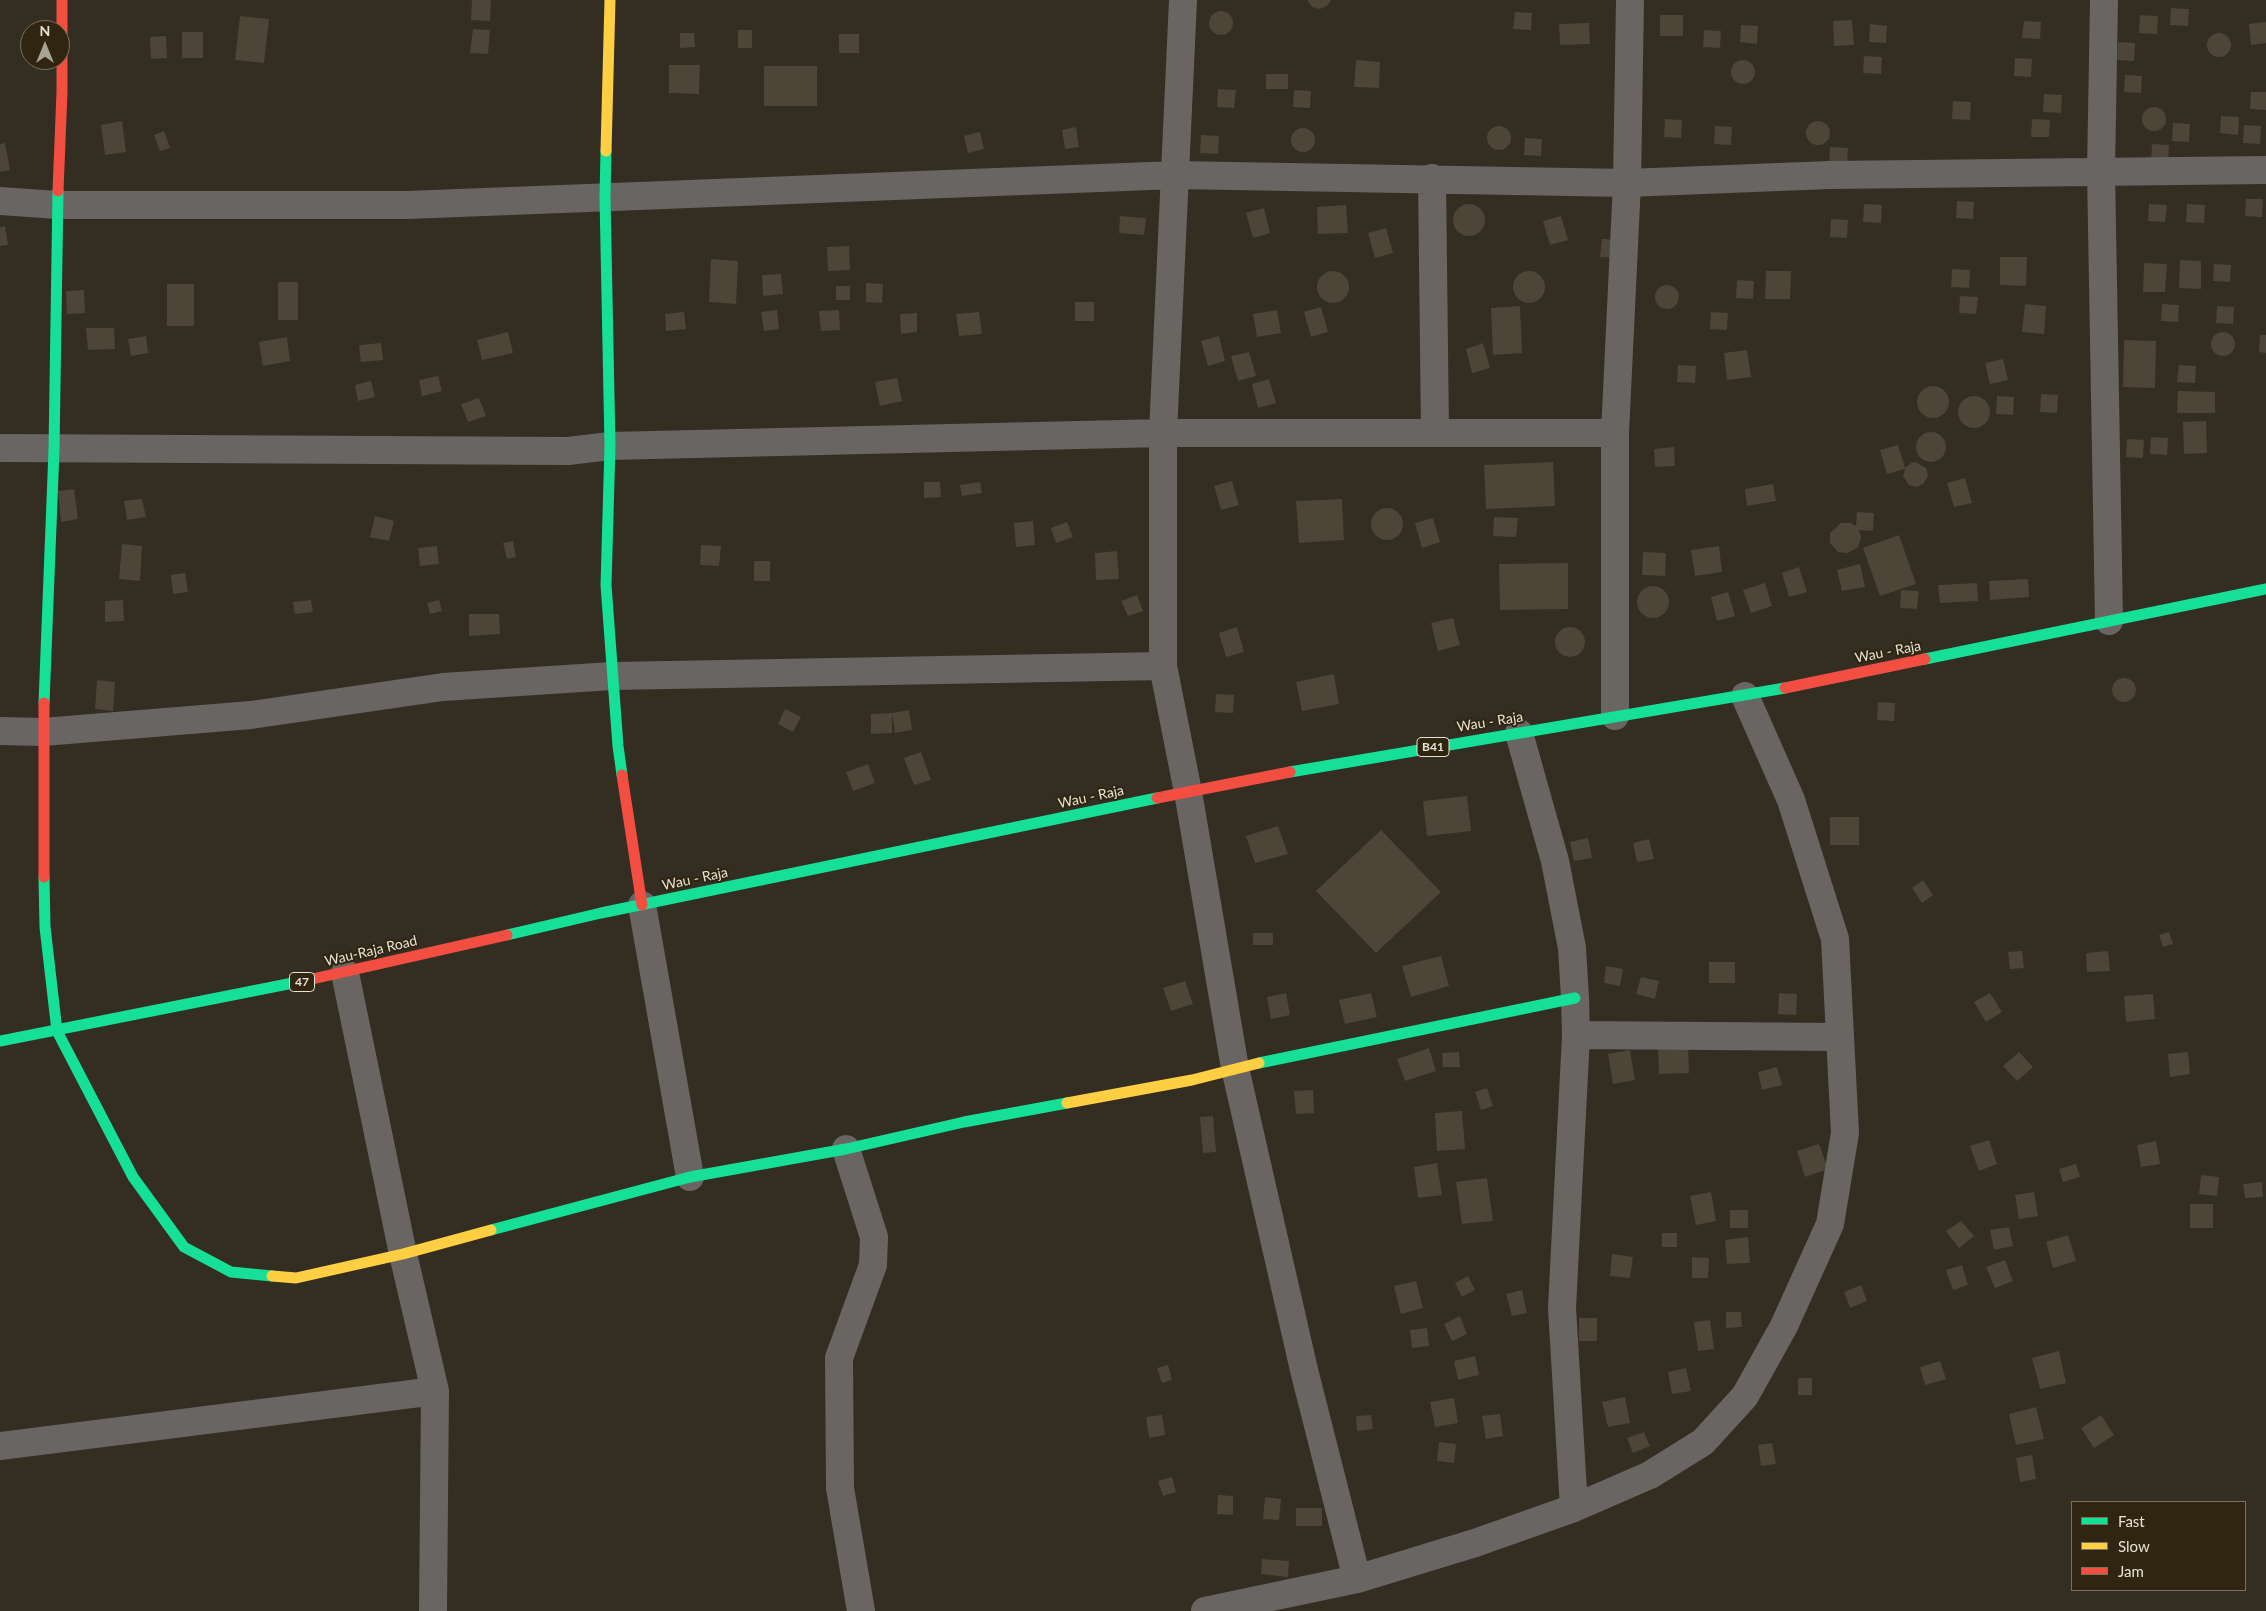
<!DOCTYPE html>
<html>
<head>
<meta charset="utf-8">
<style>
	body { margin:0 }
	#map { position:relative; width:2266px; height:1611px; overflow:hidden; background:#332d22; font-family:Lato,sans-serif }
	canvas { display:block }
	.legend { position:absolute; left:2071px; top:1501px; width:175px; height:90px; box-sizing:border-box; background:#302511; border:1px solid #7a715f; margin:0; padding:6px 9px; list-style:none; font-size:15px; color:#e8e2d5 }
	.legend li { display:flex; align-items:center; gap:10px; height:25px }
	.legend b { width:25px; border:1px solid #7a715f }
	.north { position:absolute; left:20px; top:20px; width:50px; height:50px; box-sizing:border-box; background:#302511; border:1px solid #7a715f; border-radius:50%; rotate:0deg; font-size:14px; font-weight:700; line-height:20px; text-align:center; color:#e8e2d5 }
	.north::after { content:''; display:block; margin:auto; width:18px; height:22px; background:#a9a396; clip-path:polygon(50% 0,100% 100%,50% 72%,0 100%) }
</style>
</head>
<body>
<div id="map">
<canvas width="2266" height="1611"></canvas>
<ul class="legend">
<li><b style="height:6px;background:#16e098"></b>Fast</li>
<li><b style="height:6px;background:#ffcf43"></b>Slow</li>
<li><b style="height:6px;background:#f24e42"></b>Jam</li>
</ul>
<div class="north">N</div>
</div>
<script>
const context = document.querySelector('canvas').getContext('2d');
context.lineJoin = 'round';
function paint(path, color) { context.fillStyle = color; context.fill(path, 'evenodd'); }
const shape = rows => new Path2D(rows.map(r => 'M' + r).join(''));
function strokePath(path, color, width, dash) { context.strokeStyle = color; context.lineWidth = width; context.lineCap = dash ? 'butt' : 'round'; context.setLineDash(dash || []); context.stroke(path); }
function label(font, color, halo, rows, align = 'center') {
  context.font = font + ' Lato,sans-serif'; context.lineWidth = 4; context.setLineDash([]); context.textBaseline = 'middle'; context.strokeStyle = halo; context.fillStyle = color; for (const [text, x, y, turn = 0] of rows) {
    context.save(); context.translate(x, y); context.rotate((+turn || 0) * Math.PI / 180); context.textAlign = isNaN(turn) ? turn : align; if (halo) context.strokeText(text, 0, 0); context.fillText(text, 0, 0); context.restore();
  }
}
paint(shape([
	[472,0,491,0,490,21,471,20],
	[1307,0,1331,0,1327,6,1320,9,1312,7],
	[2171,8,2189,9,2188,26,2170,25],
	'1209 23a12 12 0 1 1 24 0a12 12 0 1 1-24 0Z',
	[1515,12,1532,13,1531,30,1513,29],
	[1660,15,1683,15,1683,36,1660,36],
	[2140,15,2158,16,2157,34,2139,33],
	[240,16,269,19,264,63,235,60],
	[1852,20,1854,45,1834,46,1833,21],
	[2024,21,2041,22,2040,39,2022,38],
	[2266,22,2266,43,2251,45,2249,24],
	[1589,23,1590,44,1560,45,1559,24],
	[1870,24,1887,26,1886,43,1869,42],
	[1741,25,1758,26,1757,44,1740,42],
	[473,29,490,30,488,54,470,53],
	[738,30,752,30,752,48,738,48],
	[1704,30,1721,31,1720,48,1703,47],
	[182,32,203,32,203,58,182,58],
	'2207 45a12 12 0 1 1 24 0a12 12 0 1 1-24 0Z',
	[680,33,694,33,695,47,680,48],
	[839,34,859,34,859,53,839,53],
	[166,36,167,58,151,59,150,37],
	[2118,42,2135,43,2134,61,2117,60],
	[1864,56,1882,57,1881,74,1863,73],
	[2015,58,2032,59,2031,77,2014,76],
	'1731 72a12 12 0 1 1 24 0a12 12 0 1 1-24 0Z',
	[1356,60,1380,62,1379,88,1354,87],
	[669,65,700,65,699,94,669,93],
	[764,66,817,66,817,106,764,106],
	[1266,74,1288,74,1288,89,1266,89],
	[2125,75,2142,76,2141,93,2124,92],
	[1218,89,1236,90,1234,108,1217,107],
	[1294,90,1311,91,1310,108,1293,107],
	[2251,92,2266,92,2266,110,2250,109],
	[2044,94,2062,95,2061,113,2043,112],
	[1953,101,1971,102,1970,120,1952,119],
	'2142 119a12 12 0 1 1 24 0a12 12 0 1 1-24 0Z',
	[2221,116,2239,117,2238,135,2220,133],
	[1665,119,1682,120,1681,138,1664,137],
	[2032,119,2050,120,2049,137,2031,137],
	'1806 133a12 12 0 1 1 24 0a12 12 0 1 1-24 0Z',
	[122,121,126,152,105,155,101,125],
	[2173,123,2190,124,2189,142,2172,141],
	[2244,125,2261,126,2260,144,2243,143],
	'1487 138a12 12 0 1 1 24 0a12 12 0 1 1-24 0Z',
	[1715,126,1732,127,1731,145,1714,144],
	[1076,127,1079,147,1065,149,1062,130],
	'1291 140a12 12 0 1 1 24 0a12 12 0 1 1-24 0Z',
	[164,131,170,148,160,151,154,135],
	[980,132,984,149,968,153,964,136],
	[1201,135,1219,136,1218,154,1200,153],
	[1525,138,1542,139,1541,156,1524,155],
	[5,143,10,170,0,172,0,144],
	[2152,144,2169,145,2168,163,2151,162],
	[1830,147,1848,148,1847,166,1829,165],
	[2246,199,2263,199,2262,217,2245,216],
	[1957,201,1974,202,1973,219,1956,218],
	[1864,204,1882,205,1881,223,1863,222],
	[2149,204,2167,205,2165,222,2148,221],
	[2187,204,2205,205,2204,223,2186,222],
	'1453 220a16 16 0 1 1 32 0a16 16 0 1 1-32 0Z',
	[1346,205,1348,233,1318,234,1317,207],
	[1264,208,1270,233,1253,238,1246,213],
	[1120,216,1146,218,1144,235,1119,233],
	[1561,216,1568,240,1550,245,1543,221],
	[1831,219,1848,220,1847,238,1830,237],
	[5,226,8,245,0,246,0,227],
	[1386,228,1393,253,1375,258,1368,233],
	[1602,239,1619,240,1618,258,1600,257],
	[849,246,850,270,828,271,827,247],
	[2000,257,2027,257,2026,286,2000,285],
	[711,259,738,261,736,304,709,302],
	[2180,260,2201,261,2201,289,2179,288],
	[2144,263,2167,264,2165,292,2143,292],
	[2214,264,2231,265,2230,282,2213,281],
	[1952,269,1970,270,1969,288,1951,287],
	[1766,271,1791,271,1790,299,1765,299],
	'1317 287a16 16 0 1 1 32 0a16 16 0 1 1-32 0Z',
	'1513 287a16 16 0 1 1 32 0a16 16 0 1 1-32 0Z',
	[781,274,783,294,763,296,762,275],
	[1737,280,1754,281,1753,299,1736,298],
	[278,282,298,282,298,320,278,320],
	[866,283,883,284,882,303,866,302],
	[167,284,194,284,194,326,167,326],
	'1655 297a12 12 0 1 1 24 0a12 12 0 1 1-24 0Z',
	[836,286,850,286,850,300,836,300],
	[84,290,85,313,67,314,66,291],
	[1960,296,1978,297,1976,314,1959,313],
	[1075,302,1094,302,1094,321,1075,321],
	[2025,304,2046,306,2044,334,2022,332],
	[2162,304,2179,305,2178,322,2161,321],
	[1520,306,1522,353,1493,355,1491,308],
	[2217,306,2234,307,2233,324,2216,323],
	[1321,307,1328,332,1311,337,1304,312],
	[777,310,779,329,764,331,761,312],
	[839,310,840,330,821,331,819,311],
	[1277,310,1281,333,1257,337,1253,314],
	[684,312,686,329,666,331,665,314],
	[979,312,982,334,959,336,956,314],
	[1711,312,1728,313,1727,330,1710,329],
	[917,313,917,332,901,334,900,314],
	[86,328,114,328,115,349,88,350],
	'2211 344a12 12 0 1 1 24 0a12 12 0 1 1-24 0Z',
	[508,332,513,353,482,360,477,340],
	[2260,335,2266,335,2266,353,2259,352],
	[146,336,148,353,131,356,128,339],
	[1219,336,1225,361,1208,366,1201,341],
	[287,337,290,361,263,366,259,342],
	[2124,340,2156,341,2155,388,2123,387],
	[381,343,383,360,361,362,359,345],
	[1483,343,1490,368,1472,373,1466,349],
	[1747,350,1751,377,1727,380,1724,353],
	[1249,352,1256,376,1238,381,1231,356],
	[2003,359,2008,380,1990,384,1985,363],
	[1678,365,1696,366,1695,383,1677,382],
	[2179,365,2196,366,2195,383,2177,382],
	[438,376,442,391,422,396,419,380],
	[897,378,902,401,880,406,875,382],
	[1269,379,1276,403,1258,408,1252,384],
	[371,381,375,397,358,401,355,385],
	'1917 402a16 16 0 1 1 32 0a16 16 0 1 1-32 0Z',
	[2178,391,2215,392,2215,413,2177,413],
	[2041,394,2058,395,2057,413,2040,412],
	[1997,396,2014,397,2013,415,1996,414],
	'1958 412a16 16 0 1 1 32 0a16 16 0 1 1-32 0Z',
	[479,398,486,416,468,422,461,404],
	[2206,421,2207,453,2184,454,2183,422],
	'1916 447a15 15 0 1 1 30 0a15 15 0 1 1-30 0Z',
	[2151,437,2168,438,2167,455,2150,454],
	[2127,439,2144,440,2143,458,2126,457],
	[1898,445,1905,468,1911,463,1915,462,1926,468,1928,476,1923,484,1916,487,1909,485,1903,476,1905,469,1887,474,1880,450],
	[1674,447,1675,466,1655,467,1654,449],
	[1553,462,1555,506,1486,509,1484,465],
	[1965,478,1972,503,1954,507,1947,483],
	[1232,481,1239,505,1221,510,1214,486],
	[924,482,940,482,941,497,924,498],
	[980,482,982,493,962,496,960,485],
	[1773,484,1776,501,1747,506,1745,489],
	[74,489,78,519,61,522,58,491],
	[142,499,146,517,127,520,124,501],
	[1342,499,1344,540,1299,543,1296,501],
	'1371 524a16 16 0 1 1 32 0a16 16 0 1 1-32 0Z',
	[1857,512,1874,513,1873,531,1859,530,1861,538,1858,547,1848,553,1838,552,1830,543,1830,533,1841,523,1851,523,1856,526],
	[375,516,394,521,389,541,370,537],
	[1494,517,1518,518,1516,537,1493,536],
	[1433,518,1440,542,1422,548,1415,523],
	[1033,521,1035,545,1016,547,1014,523],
	[1067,522,1073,537,1056,543,1051,528],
	[1899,535,1916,584,1880,596,1863,548],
	[513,541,516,557,507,559,503,543],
	[122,544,142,546,140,581,119,579],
	[701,545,721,546,719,566,700,565],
	[437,546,439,564,420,566,418,548],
	[1719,546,1722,572,1695,576,1691,550],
	[1117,551,1119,579,1096,580,1095,553],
	[1643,552,1666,553,1665,576,1642,575],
	[754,561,770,561,770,581,754,581],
	[1568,563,1568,609,1500,610,1499,564],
	[1860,564,1865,587,1842,591,1837,570],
	[1799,567,1807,592,1789,597,1782,573],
	[185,573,188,592,173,594,171,575],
	[2028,579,2029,597,1990,600,1989,581],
	[1765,583,1772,606,1751,613,1743,590],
	[1977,583,1978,601,1940,603,1938,585],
	'1637 602a16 16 0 1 1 32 0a16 16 0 1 1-32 0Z',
	[1901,590,1919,591,1917,609,1900,608],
	[1728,592,1735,616,1717,621,1711,597],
	[1137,595,1143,611,1128,616,1121,601],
	[123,600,124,621,105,622,105,601],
	[311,600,313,612,295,614,293,602],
	[439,600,442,611,430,614,427,603],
	[469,614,499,614,500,634,469,636],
	[1453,618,1460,645,1438,651,1431,623],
	'1555 642a15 15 0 1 1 30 0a15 15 0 1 1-30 0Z',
	[1237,627,1244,652,1226,657,1219,633],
	[1334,674,1339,704,1302,711,1296,682],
	'2112 690a12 12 0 1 1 24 0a12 12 0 1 1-24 0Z',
	[97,680,115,682,113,711,95,709],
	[1216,694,1234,695,1233,713,1215,712],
	[1878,702,1895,703,1894,721,1877,720],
	[785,709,801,717,793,732,778,724],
	[909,710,912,730,895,733,892,713],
	[892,713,892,733,871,734,871,714],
	[921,752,931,780,914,785,904,758],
	[868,764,875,783,853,791,846,772],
	[1467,796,1471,831,1427,836,1423,801],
	[1830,817,1859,817,1859,845,1830,845],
	[1278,826,1288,854,1255,863,1246,836],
	[1381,830,1441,892,1376,953,1316,891],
	[1588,838,1592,858,1574,861,1570,842],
	[1649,839,1654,859,1637,862,1633,843],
	[1923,880,1933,895,1922,903,1912,888],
	[2169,932,2173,944,2163,947,2159,935],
	[1253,933,1273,933,1273,945,1253,945],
	[2022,951,2024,968,2010,969,2008,952],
	[2108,951,2110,971,2087,972,2086,953],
	[1441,956,1449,986,1411,997,1402,966],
	[1709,962,1735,962,1735,983,1709,983],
	[1606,966,1623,969,1620,986,1604,983],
	[1641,977,1659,981,1655,999,1636,994],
	[1185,981,1193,1004,1171,1011,1163,988],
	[1286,993,1290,1015,1271,1019,1267,997],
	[1371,993,1377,1017,1345,1024,1339,1000],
	[1779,993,1797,994,1796,1015,1778,1014],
	[1990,993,2002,1012,1986,1022,1974,1002],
	[2153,994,2155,1019,2126,1022,2124,996],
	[1658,1046,1688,1046,1689,1073,1659,1074],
	[1429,1048,1436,1071,1405,1081,1397,1059],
	[1630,1050,1635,1080,1613,1084,1608,1054],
	[1459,1052,1460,1067,1443,1067,1442,1053],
	[2019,1052,2033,1067,2017,1081,2003,1066],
	[2188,1052,2190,1074,2170,1077,2168,1054],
	[1777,1067,1782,1085,1762,1090,1758,1072],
	[1487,1088,1493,1106,1481,1110,1475,1092],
	[1313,1090,1314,1113,1296,1114,1294,1091],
	[1462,1111,1465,1149,1437,1151,1435,1113],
	[1213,1116,1216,1152,1203,1153,1200,1117],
	[1989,1140,1997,1164,1979,1171,1970,1146],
	[2156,1141,2160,1164,2141,1167,2137,1145],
	[1819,1144,1828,1169,1805,1177,1797,1151],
	[1437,1163,1442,1195,1418,1198,1414,1167],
	[2076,1164,2080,1177,2063,1182,2059,1169],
	[2201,1175,2219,1177,2217,1196,2199,1194],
	[1487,1178,1493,1221,1462,1224,1456,1182],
	[2262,1182,2263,1197,2245,1198,2243,1184],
	[1711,1192,1716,1221,1696,1225,1690,1196],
	[2034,1192,2038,1216,2019,1219,2015,1195],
	[2190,1204,2213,1204,2213,1228,2190,1228],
	[1730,1210,1748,1210,1748,1228,1730,1228],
	[1961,1221,1974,1236,1959,1248,1946,1231],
	[2009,1227,2013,1246,1994,1250,1990,1230],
	[1662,1233,1677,1233,1677,1247,1662,1247],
	[2068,1235,2076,1261,2053,1268,2046,1242],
	[1748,1237,1750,1263,1727,1264,1725,1240],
	[1612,1254,1633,1257,1630,1278,1610,1276],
	[1692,1257,1709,1258,1708,1278,1692,1278],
	[2005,1260,2013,1281,1995,1288,1986,1267],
	[1962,1265,1968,1285,1953,1290,1946,1270],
	[1468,1276,1475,1290,1462,1297,1455,1283],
	[1416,1281,1423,1308,1401,1314,1394,1286],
	[1861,1285,1867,1301,1850,1308,1844,1292],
	[1522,1290,1527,1313,1512,1316,1506,1294],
	[1726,1312,1741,1312,1742,1327,1726,1328],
	[1460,1316,1467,1334,1452,1341,1444,1324],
	[1579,1318,1597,1318,1597,1341,1579,1341],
	[1710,1320,1714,1349,1698,1351,1694,1322],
	[1427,1328,1429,1346,1412,1348,1410,1330],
	[2059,1351,2066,1383,2040,1389,2032,1358],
	[1475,1356,1479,1375,1458,1380,1454,1361],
	[1940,1361,1946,1379,1925,1385,1920,1367],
	[1168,1365,1172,1380,1162,1383,1157,1368],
	[1686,1368,1691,1391,1672,1394,1668,1372],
	[1798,1378,1812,1378,1812,1395,1798,1395],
	[1625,1397,1630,1423,1608,1427,1602,1402],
	[1454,1398,1458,1423,1435,1427,1430,1402],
	[2036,1407,2044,1439,2016,1445,2009,1414],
	[1500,1414,1503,1436,1486,1439,1482,1416],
	[1162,1415,1165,1435,1149,1438,1146,1417],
	[1371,1415,1373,1429,1357,1431,1356,1416],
	[2101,1415,2114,1435,2094,1448,2081,1428],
	[1644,1432,1650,1446,1633,1453,1627,1438],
	[1439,1442,1456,1444,1454,1463,1437,1461],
	[1772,1443,1776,1464,1761,1466,1758,1445],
	[2032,1455,2036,1479,2020,1482,2016,1458],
	[1172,1477,1176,1492,1163,1496,1158,1481],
	[1218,1495,1233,1496,1233,1515,1217,1514],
	[1265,1497,1281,1499,1279,1520,1263,1519],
	[1296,1508,1322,1508,1322,1526,1296,1526],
	[1262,1559,1289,1561,1288,1577,1261,1574]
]), '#4c4538');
strokePath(shape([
	[1183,0,1163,433,1163,666,1188,792,1235,1068,1304,1370,1357,1579],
	[2104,0,2101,171,2109,621],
	[1432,178,1435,433],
	[0,201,57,205,408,205,1176,175,1627,183,1830,175,2266,170],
	[0,448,568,451,610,446,1163,433,1615,433],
	[1615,716,1615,433,1627,183,1630,0],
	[0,731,43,732,251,715,443,687,612,676,1163,666],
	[1519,733,1555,861,1572,948,1575,998,1576,1035,1562,1308,1574,1508],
	[642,905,690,1177],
	[345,973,403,1254,435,1391,433,1611],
	[1576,1035,1840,1037],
	[846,1149,874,1237,873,1265,839,1358,840,1488,861,1611],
	[0,1446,435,1391],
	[1205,1611,1357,1579,1475,1543,1574,1508,1650,1475,1703,1442,1745,1396,1784,1326,1830,1224,1845,1133,1835,939,1791,800,1745,696]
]), '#696563', 28);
strokePath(shape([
	[606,151,605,197,610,446,606,585,618,746,622,775],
	[1925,659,2266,589],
	[44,703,54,450,58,191],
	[1290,772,1785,688],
	[44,877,45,927,57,1031,133,1177,184,1247,231,1272,272,1276],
	[507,935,601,913,1157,798],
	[0,1041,308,980],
	[1259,1063,1575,998],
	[491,1230,690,1177,846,1149,964,1122,1067,1103]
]), '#16e098', 11);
strokePath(shape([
	[606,151,610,0],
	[1067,1103,1192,1080,1259,1063],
	[272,1276,296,1278,403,1254,491,1230]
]), '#ffcf43', 11);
strokePath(shape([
	[58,191,62,92,62,0],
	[1785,688,1925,659],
	[44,703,44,877],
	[622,775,642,905],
	[1157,798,1290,772],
	[308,980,507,935]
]), '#f24e42', 11);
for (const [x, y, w] of [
	[1433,747,32],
	[302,982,25]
]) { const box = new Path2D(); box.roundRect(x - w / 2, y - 9.5, w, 19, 4); context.fillStyle = '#302511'; context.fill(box); strokePath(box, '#e8e2d5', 1); }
label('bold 12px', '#e8e2d5', null, [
	["B41",1433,747],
	["47",302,982]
]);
label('14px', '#e8e2d5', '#302511', [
	["Wau - Raja",1888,652,-11],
	["Wau - Raja",1490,722,-9],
	["Wau - Raja",1091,797,-12],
	["Wau - Raja",695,879,-12],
	["Wau-Raja Road",371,951,-13]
]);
</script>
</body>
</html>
